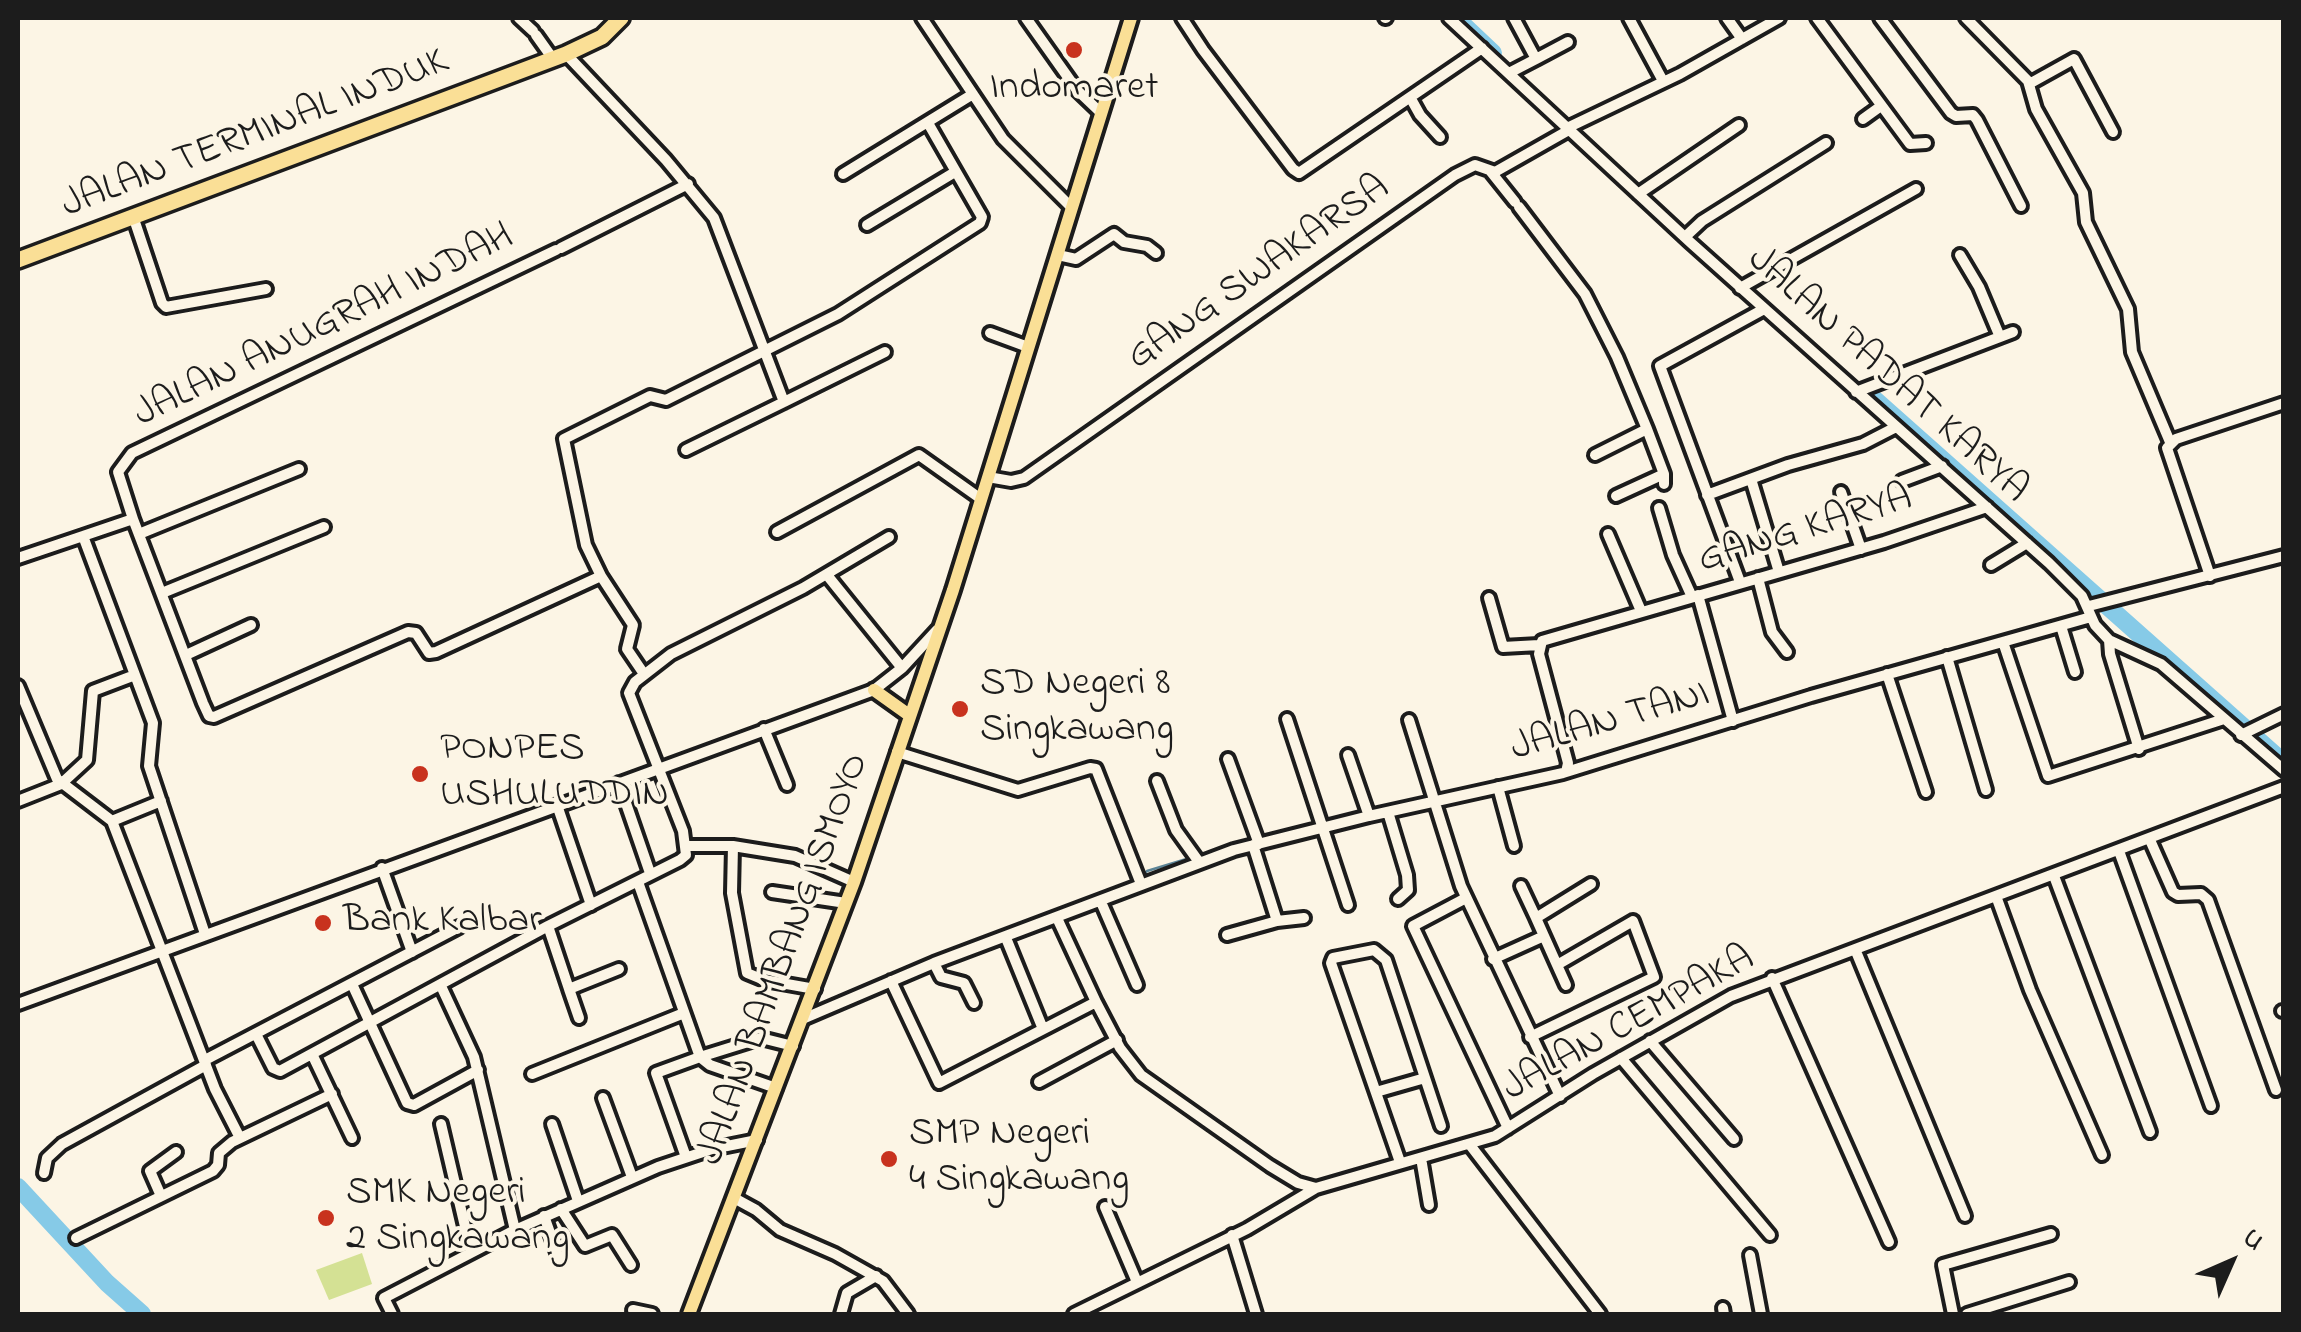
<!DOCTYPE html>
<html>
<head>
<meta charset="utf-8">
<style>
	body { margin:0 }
	#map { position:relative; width:2301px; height:1332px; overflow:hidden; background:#fcf5e5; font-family:"Indie Flower",sans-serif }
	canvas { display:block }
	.frame { position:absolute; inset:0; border:20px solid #1c1c1c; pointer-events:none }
	.north { position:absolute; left:2181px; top:1212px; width:100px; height:100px; -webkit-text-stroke:8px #fcf5e5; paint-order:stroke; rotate:45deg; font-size:28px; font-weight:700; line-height:40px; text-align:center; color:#1c1c1c }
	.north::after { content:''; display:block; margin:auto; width:35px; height:45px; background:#1c1c1c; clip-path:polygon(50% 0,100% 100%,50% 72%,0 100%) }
</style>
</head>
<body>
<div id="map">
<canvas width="2301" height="1332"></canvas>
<div class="frame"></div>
<div class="north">U</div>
</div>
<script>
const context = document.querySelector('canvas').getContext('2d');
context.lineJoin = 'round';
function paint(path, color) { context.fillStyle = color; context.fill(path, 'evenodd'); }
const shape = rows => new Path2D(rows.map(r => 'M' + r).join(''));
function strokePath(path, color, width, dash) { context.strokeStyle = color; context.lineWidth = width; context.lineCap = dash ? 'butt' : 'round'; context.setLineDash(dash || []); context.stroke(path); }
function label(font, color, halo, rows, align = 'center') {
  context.font = font + ' "Indie Flower",sans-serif'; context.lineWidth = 8; context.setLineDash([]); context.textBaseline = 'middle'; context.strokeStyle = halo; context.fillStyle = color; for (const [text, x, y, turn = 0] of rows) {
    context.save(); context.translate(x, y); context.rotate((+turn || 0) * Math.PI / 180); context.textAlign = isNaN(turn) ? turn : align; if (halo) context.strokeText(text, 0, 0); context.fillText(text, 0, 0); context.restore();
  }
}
paint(shape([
	[362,1253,372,1284,329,1300,316,1270]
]), '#d4e194');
strokePath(shape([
	[2203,582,2253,569],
	[2092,612,2186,586],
	[1737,713,1809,689,2003,637],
	[1699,726,1729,715],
	[1637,745,1691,728],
	[1574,763,1615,752],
	[1438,795,1562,766],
	[1384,807,1430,796],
	[1201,855,1232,846],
	[1142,877,1147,871,1193,857],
	[1106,906,1145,889],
	[1064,921,1098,908],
	[1013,941,1057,924],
	[942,967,1005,944],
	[922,975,935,970]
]), '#5c8496', 2.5);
strokePath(shape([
	[1456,18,1493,53],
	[1864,390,2284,763],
	[18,1187,107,1283,142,1314]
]), '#86cae7', 18);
const minor = shape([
	[519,18,533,31],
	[922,18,1003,139,1072,208],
	[1026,18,1077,90,1100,112],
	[1182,18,1203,50,1293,169,1299,173,1482,48],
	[1385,18,1386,18],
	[1449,18,1690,242,2049,563,2082,596,2095,625,2109,640,2161,664,2284,770],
	[1629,18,1663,81],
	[1727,18,1742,39],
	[1817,18,1910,144,1926,143],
	[1880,18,1951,113,1956,116,1973,115,1977,120,2021,206],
	[1966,18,2028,81,2036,109,2083,193,2086,222,2128,309,2132,352,2170,442],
	[536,35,553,59],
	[566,54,666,160,714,218,784,402,885,352],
	[1536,59,1568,42],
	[1509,73,1536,59,1514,18],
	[2029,84,2074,59,2113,132],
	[1410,97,1420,115,1440,137],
	[1863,119,1881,106],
	[1567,128,1680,74,1779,18],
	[1491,172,1515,202],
	[843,174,973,94],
	[1638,194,1739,125],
	[1519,207,1585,294,1617,357,1647,429,1664,474,1664,484],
	[133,216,162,303,166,307,266,289],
	[867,225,955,172],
	[1685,237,1702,221,1826,143],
	[561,248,688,184],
	[1058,255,1076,259,1114,234,1124,242,1147,246,1156,253],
	[1960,255,1979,287,2000,337],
	[1740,288,1916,189],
	[990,333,1028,347],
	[1856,392,2013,332],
	[686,450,784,402],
	[1595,455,1647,429],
	[988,477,1011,481,1024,478,1455,175,1475,165,1495,172,1569,130],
	[1751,479,1779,572],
	[1902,481,1942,466],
	[1841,492,1861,549],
	[1707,495,1788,465,1863,444,1896,427],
	[1616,496,1664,474],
	[1659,508,1673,555,1692,597],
	[133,519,118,472,132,453,556,250],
	[777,532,919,455,981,499],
	[139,534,299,469],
	[1608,534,1641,611],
	[83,536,133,519,203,703,209,716,214,717,408,632,416,633,429,653,436,652,601,576],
	[18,558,83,536,153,723,149,766,205,934],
	[1991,565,2027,543],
	[827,575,902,668],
	[2210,576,2167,448,2176,439,2284,403],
	[1758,578,1772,632,1787,652],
	[1740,582,1660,366,1764,309],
	[162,593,324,527],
	[1698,595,1733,721],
	[1489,598,1503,647,1539,645],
	[2089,606,2284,556],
	[2061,626,2075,672],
	[2109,640,2110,654,2139,749],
	[2003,642,2048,776,2224,719],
	[186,655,251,625],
	[1947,657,1986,790],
	[644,674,627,649,633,625,601,576,586,545,564,439,650,396,666,400,838,314,980,223,982,217,928,123],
	[1887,674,1926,792],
	[18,686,57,779,112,821,215,1089,240,1138],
	[1287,719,1348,905],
	[1409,720,1461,886,1560,1096],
	[764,729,787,785],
	[2241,735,2284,714],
	[897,752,1018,790,1090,768,1096,769,1141,884],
	[1348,755,1369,816],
	[1228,759,1259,844],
	[1566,772,1568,763,1539,654,1542,641,1884,542,1987,507],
	[1157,781,1176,830,1199,862],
	[619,783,649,870],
	[1498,787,1514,846],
	[18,801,61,784,87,760,93,691,135,675],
	[557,805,591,905],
	[1388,812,1407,875,1408,890,1398,899],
	[112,821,161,801],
	[2150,840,2173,892,2178,895,2201,894,2208,900,2276,1090],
	[1253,845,1277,921,1304,918],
	[685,846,733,846,795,856,854,882],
	[733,846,732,893,747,973,764,980,815,989],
	[2119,851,2211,1106],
	[382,868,412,952],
	[2054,876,2150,1132],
	[638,882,700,1057,761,1038,793,1046],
	[1521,886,1536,918],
	[772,892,846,903],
	[1996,896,2030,990,2102,1155],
	[1466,898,1413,926,1508,1128],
	[1101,902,1137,985],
	[1057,918,1096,1002,1120,1048,1141,1075,1270,1166,1298,1183,1316,1188],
	[548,926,569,989,619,969],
	[1227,935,1277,921],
	[1006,938,1043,1029],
	[1855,949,1965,1216],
	[1493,959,1544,936],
	[934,963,941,977,964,983,974,1003],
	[1557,965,1536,918,1591,884],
	[1772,978,1889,1242],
	[891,981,939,1083,1096,1002],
	[352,984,407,1103,414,1105,478,1070],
	[441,986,474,1057,515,1230],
	[569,989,579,1018],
	[18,1004,874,690,902,668,937,630],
	[2282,1011,2284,1011],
	[805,1018,934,963,1234,850,1369,816,1563,773,1811,696,2091,617],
	[256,1034,273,1068,280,1071,548,926,680,860,686,855,683,831,629,693,635,682,671,654,803,588,889,537],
	[1530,1037,1654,977,1633,921,1557,965,1566,985],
	[1650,1041,1734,1139],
	[312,1054,352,1138],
	[1621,1058,1770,1235],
	[205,1060,459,927],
	[532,1074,684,1013],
	[1039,1082,1117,1040],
	[1376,1092,1425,1078],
	[603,1098,632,1177],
	[441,1124,471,1252],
	[552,1124,578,1201],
	[1470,1145,1600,1314],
	[686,1157,656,1073,700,1057,710,1065,776,1088],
	[1421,1158,1429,1205],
	[1400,1162,1331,963,1333,958,1374,950,1386,960,1441,1126],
	[44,1173,47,1158,62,1144,206,1065],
	[161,1196,150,1171,176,1152],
	[734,1198,756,1210,780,1230,835,1254,883,1281,908,1314],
	[1105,1207,1137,1282],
	[561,1209,585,1246,612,1235,631,1265],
	[544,1216,560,1261],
	[1232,1235,1256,1314],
	[76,1238,213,1171,218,1165,219,1153,232,1142,332,1094],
	[1750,1255,1761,1314],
	[1723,1308,1724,1314],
	[633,1310,652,1314],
	[392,1314,384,1298,515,1230,658,1167,712,1149,757,1140],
	[841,1314,847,1293,876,1276],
	[1074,1314,1247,1229,1316,1188,1495,1136,1593,1074,1731,996,2284,787],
	[1953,1314,1943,1265,2051,1234],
	[1967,1314,2069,1282]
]);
const major = shape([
	[874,690,909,715],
	[689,1314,854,882,953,590,1131,18]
]);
const highway = shape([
	[18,260,566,54,602,37,621,18]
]);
strokePath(minor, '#1c1c1c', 18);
strokePath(major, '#1c1c1c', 20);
strokePath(highway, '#1c1c1c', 22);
strokePath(minor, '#fcf5e5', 10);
strokePath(major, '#fadf96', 12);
strokePath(highway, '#fadf96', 15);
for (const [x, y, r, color] of [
	[1074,50,10,"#c8321e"],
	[960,709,10,"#c8321e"],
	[420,774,10,"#c8321e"],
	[323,923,10,"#c8321e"],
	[889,1159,10,"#c8321e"],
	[326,1218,10,"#c8321e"]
]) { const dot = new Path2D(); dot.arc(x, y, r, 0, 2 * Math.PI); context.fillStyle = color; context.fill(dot); strokePath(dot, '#fcf5e5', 4); }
label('40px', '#1c1c1c', '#fcf5e5', [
	["Indomaret",1074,90,"center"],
	["SD Negeri 8",980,686],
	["Singkawang",980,732],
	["PONPES",440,751],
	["USHULUDDIN",440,797],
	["Bank Kalbar",343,923],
	["SMP Negeri",909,1136],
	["4 Singkawang",909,1182],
	["SMK Negeri",346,1195],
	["2 Singkawang",346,1241]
], 'left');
label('40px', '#1c1c1c', '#fcf5e5', [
	["JALAN TERMINAL INDUK",256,136,-21],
	["GANG SWAKARSA",1260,275,-35],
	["JALAN ANUGRAH INDAH",325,328,-26],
	["JALAN PADAT KARYA",1886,377,42],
	["GANG KARYA",1806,532,-17],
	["JALAN TANI",1611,724,-16],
	["JALAN BAMBANG ISMOYO",786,960,-70],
	["JALAN CEMPAKA",1630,1026,-29]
]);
</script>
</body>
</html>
